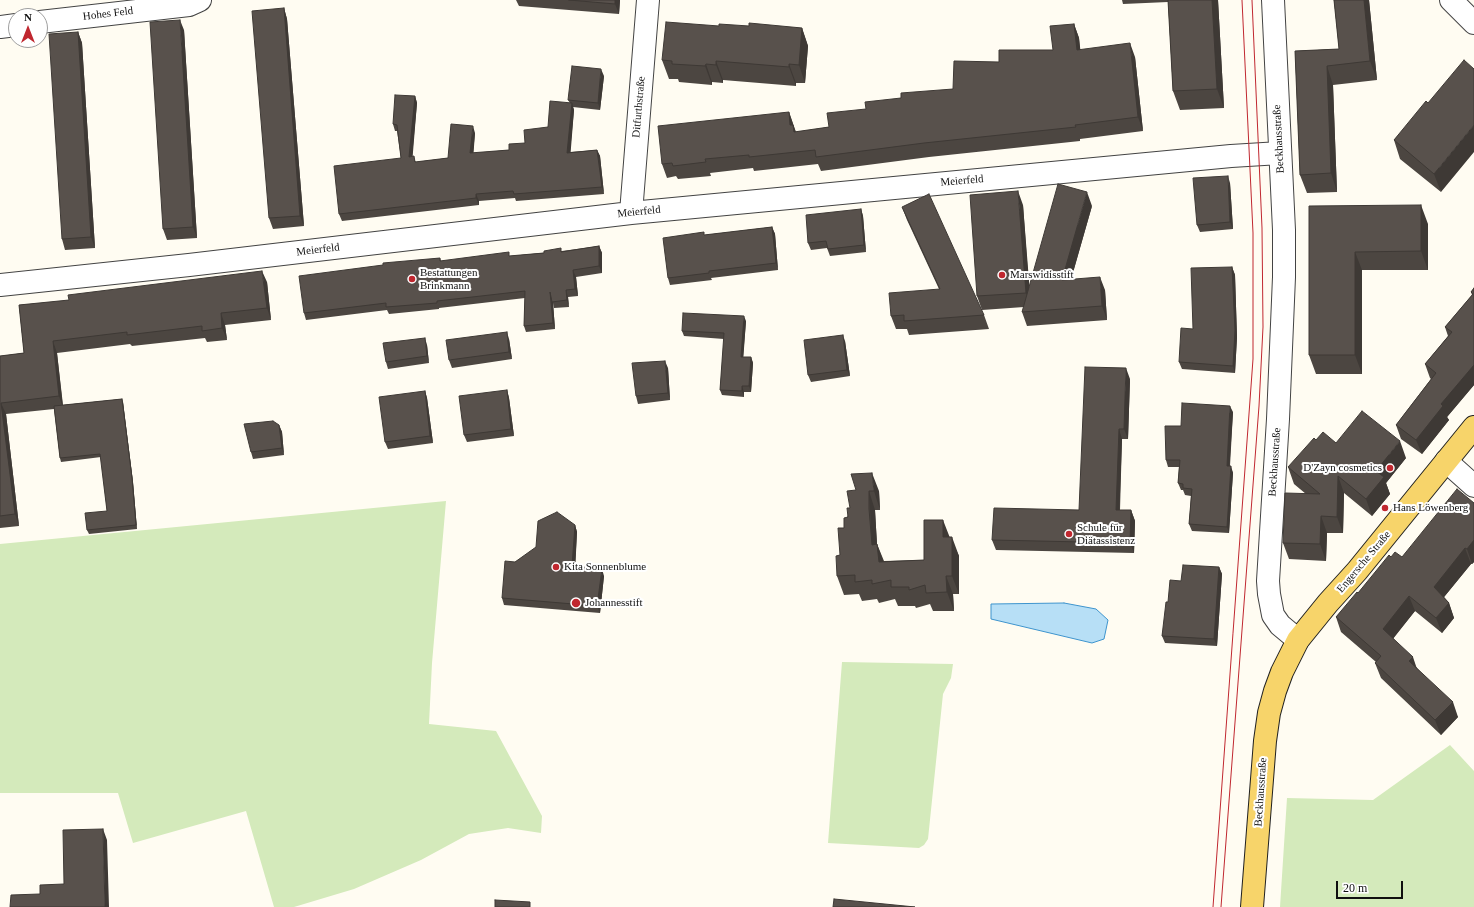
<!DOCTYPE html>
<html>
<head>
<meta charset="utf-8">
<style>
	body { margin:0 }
	#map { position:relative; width:1474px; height:907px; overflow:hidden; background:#fffcf2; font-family:Georgia,serif }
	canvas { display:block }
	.north { position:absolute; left:8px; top:8px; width:40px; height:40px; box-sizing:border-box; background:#fff; border:1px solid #9f9f9f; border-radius:50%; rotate:0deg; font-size:11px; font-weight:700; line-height:16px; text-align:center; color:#101010 }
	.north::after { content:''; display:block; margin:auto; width:14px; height:18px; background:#c0272f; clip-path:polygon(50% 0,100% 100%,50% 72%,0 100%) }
	.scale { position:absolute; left:1336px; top:881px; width:67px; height:18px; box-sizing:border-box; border:2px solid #101010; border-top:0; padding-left:5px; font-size:12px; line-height:14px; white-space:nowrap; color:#101010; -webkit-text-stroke:3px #fff; paint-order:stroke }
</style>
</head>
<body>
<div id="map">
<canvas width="1474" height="907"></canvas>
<div class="north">N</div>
<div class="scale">20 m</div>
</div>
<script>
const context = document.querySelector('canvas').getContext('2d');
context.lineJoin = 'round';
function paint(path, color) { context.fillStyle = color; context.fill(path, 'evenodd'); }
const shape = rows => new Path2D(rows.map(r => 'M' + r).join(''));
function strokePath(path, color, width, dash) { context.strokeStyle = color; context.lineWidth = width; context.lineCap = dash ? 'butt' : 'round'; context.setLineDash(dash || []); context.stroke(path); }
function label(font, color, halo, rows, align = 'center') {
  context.font = font + ' Georgia,serif'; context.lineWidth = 4; context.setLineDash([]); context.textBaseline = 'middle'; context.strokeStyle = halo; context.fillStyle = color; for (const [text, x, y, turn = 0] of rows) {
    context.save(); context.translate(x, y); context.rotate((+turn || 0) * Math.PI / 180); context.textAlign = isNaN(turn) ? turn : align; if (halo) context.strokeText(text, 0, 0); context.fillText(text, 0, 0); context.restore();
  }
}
paint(shape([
	[446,501,432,663,429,724,496,731,542,816,541,833,508,828,469,834,421,860,354,889,294,907,274,907,246,811,133,843,118,793,0,793,0,544],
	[842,662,953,664,951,678,943,694,928,839,924,845,919,848,828,843],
	[1450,745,1474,771,1474,907,1280,907,1287,798,1373,800]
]), '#d4eabb');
const water = shape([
	[1064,603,1096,609,1108,620,1104,639,1092,643,991,619,991,604,1064,603]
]);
paint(water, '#b7dff6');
strokePath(water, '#3e94cd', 1);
const minor = shape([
	[1273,0,1284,230,1284,277,1278,419,1268,581,1269,594,1273,615,1280,625,1298,640],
	[1451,0,1474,23],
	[40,22,189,5,200,0],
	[0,27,16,25],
	[631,213,648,0],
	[0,285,189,265,631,213,1231,156,1280,153],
	[1446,461,1474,486]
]);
const major = shape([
	[1252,907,1265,741,1269,713,1275,691,1282,672,1298,640,1328,603,1357,571,1474,427]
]);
strokePath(minor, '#434343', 24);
strokePath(major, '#212121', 24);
strokePath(minor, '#fff', 22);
strokePath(major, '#f7d46a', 22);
strokePath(shape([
	[1213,907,1253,359,1253,233,1242,0],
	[1221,907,1259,406,1263,327,1262,228,1252,0]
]), '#c0272f', 1);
paint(shape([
	[516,0,620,0,619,14,519,6],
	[1122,0,1218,0,1224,108,1180,110,1173,91,1168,2,1123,4],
	[1334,0,1369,0,1377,80,1333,85,1337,192,1307,193,1300,175,1295,51,1339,49],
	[284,8,287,19,304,226,273,229,269,218],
	[1074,24,1079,38,1080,50,1135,57,1143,131,1080,139,1080,141,929,157,821,171,818,164,754,171,753,168,710,173,711,176,678,179,676,176,667,178,662,164,789,112,796,132,829,127,866,109,901,98,953,89,999,62,1053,50],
	[719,26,802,28,808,46,805,83,796,83,796,86,723,80,723,83,712,82,712,85,679,82,678,79,669,79,662,60],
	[184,30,197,238,167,240,163,229],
	[78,32,82,43,95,248,65,250,62,239],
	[604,76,600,110,573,107,574,110,570,152,597,150,600,156,604,194,516,201,515,198,479,201,479,205,342,221,339,214,401,158,397,131,395,131,393,124,415,96,417,103,412,157,416,162,448,158,475,133,473,153,509,150,525,143,548,127,570,103,568,100],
	[1428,103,1441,192,1400,159,1394,140],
	[1230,183,1233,229,1200,232,1197,225],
	[1023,205,1029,288,1092,206,1071,279,1105,290,1107,320,1027,326,1022,312,1024,307,982,310,977,296],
	[1309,206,1428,224,1428,270,1362,270,1362,374,1316,374,1309,355],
	[902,207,984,315,989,329,909,335,907,329,896,329,891,316,939,289,907,220],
	[861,209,863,216,866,252,830,256,827,248,811,250,808,243],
	[772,227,775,234,778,270,711,278,712,280,670,285,668,278,705,235],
	[599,246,602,253,602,273,576,277,578,296,568,297,569,307,554,308,553,303,555,329,526,332,524,326,525,298,439,308,439,309,389,314,387,310,306,320,304,313,383,265,440,258,441,261,510,256,562,251],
	[1232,267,1235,275,1237,337,1235,373,1182,369,1179,362,1193,329],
	[267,282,271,320,225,325,227,340,207,342,205,338,132,346,130,344,57,353,63,405,122,399,123,402,133,482,137,529,89,534,87,530,107,511,101,457,61,462,60,458,54,409,6,414,19,526,0,528,0,356,24,353,19,305],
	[1474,288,1474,385,1447,417,1449,420,1422,454,1401,439,1396,425,1431,379,1430,378,1425,364,1448,336,1445,327,1472,295,1471,292],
	[746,321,743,357,751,357,753,363,751,392,744,392,744,397,722,395,720,390,724,339,684,336,682,331],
	[509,339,512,359,452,368,449,360],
	[845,341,850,376,811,382,808,375],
	[427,345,429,363,388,369,386,362],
	[668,368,670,400,638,404,636,396],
	[1130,379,1128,439,1122,439,1120,510,1131,510,1135,521,1134,553,996,550,992,540,1079,510],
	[507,390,509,398,514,436,467,442,464,435],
	[425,391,427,398,433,443,388,449,385,442],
	[1233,412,1230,466,1233,473,1229,533,1192,531,1189,524,1191,496,1185,495,1183,490,1181,490,1178,483,1179,467,1168,467,1166,460,1181,426],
	[279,425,282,432,284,455,253,459,251,452],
	[1336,443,1406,458,1386,483,1390,494,1372,516,1344,493,1343,533,1327,533,1326,561,1289,559,1283,543,1306,494,1294,484,1288,467],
	[856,490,879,491,880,510,875,510,876,528,877,544,884,561,924,560,950,537,959,556,959,594,953,594,954,611,933,611,930,604,916,608,915,606,898,606,895,599,879,603,877,599,862,601,859,594,844,595,837,576,840,555,844,528,850,508],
	[1474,503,1474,562,1472,564,1471,564,1444,597,1449,603,1454,618,1442,633,1415,611,1393,638,1417,668,1458,717,1441,735,1381,678,1375,663,1376,662,1341,632,1336,617,1391,557,1402,557],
	[575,525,577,532,575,566,604,576,600,613,504,605,502,598,515,562],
	[1219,567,1222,574,1217,646,1165,643,1162,636,1168,602]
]), '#4c4641');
paint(shape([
	[615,0,620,0,619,14,615,4],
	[1212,0,1218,0,1224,108,1217,89],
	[1364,0,1369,0,1377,80,1370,61],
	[284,8,287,19,304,226,300,216],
	[180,20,184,30,197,238,193,227],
	[1074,24,1079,38,1082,64,1077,50],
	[802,28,808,46,805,83,799,65],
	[78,32,82,43,95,248,91,237],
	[1130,43,1135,57,1143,131,1138,117],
	[716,61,723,80,723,83,716,65],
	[706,64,712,82,712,85,705,66],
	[789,64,796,83,796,86,789,67],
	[1327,66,1333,85,1337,192,1331,173],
	[601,69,604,76,600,110,598,103],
	[415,96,417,103,412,164,409,157],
	[572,103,574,110,570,160,567,153],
	[789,112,798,139,799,146,790,125],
	[1474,125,1474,152,1441,192,1434,174],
	[473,126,475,133,473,160,470,153],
	[597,150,600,156,604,194,602,187],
	[1228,176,1230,183,1233,229,1230,222],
	[1018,191,1023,205,1031,306,1026,293],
	[1087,192,1092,206,1067,294,1062,280],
	[476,194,479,201,479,205,476,198],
	[1421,205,1428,224,1428,270,1421,251],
	[861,209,863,216,866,252,864,245],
	[772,227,775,234,778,270,776,263],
	[599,246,602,253,602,273,599,266],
	[1355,252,1362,270,1362,374,1355,355],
	[1232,267,1235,275,1237,337,1235,373,1233,366],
	[573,270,576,277,578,296,575,289],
	[262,271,267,282,271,320,267,308],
	[1100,277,1105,290,1107,320,1102,306],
	[566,290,568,297,569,307,567,300],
	[550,292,553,303,555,329,553,323],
	[221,313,225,325,227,340,222,328],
	[744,316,746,321,743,362,741,357],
	[507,332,509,339,512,359,509,352],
	[843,335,845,341,850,376,847,370],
	[425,338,427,345,429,363,427,356],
	[53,341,57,353,63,408,59,396],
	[751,357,753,363,751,392,749,386],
	[665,361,668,368,670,400,668,393],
	[1474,365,1474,385,1447,417,1449,420,1422,454,1416,440,1441,404],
	[1126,368,1130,379,1128,439,1124,429],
	[742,386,744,392,744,397,742,391],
	[507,390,509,398,514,436,511,429],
	[425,391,427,398,433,443,430,436],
	[122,399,123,402,133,482,137,529,136,525],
	[1,403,6,414,19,526,15,514],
	[1230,406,1233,412,1229,473,1227,466],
	[279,425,282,432,284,455,282,448],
	[1119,429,1122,439,1119,521,1116,510],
	[1400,441,1406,458,1386,483,1390,494,1372,516,1366,499,1376,471],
	[1231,466,1233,473,1229,533,1227,527],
	[872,473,879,491,880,510,874,491],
	[1338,476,1344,493,1343,533,1337,517],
	[869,491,875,510,877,544,884,563,879,562,872,545],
	[1131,510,1135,521,1134,553,1130,543],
	[1321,516,1327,533,1326,561,1320,544],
	[943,520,950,538,943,537],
	[575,525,577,532,575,573,572,566],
	[952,537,959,556,959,594,952,576],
	[1474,540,1474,562,1472,564,1467,549],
	[1465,548,1471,564,1440,602,1434,587],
	[1219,567,1222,574,1217,646,1214,639],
	[602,569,604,576,600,613,597,606],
	[946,576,953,594,954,611,947,592],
	[1409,596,1415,611,1389,644,1383,629],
	[1449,603,1454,618,1442,633,1436,618],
	[1413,657,1418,672,1409,661],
	[1453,702,1458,717,1441,735,1435,720],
	[103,829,107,840,109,907,105,907]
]), '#3e3935');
const building = shape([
	[569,0,615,0,615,4,569,0],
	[1168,0,1212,0,1217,89,1173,91,1168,0],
	[1334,0,1364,0,1370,61,1327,66,1331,173,1300,175,1295,51,1339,49,1334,0],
	[284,8,300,216,269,218,252,11,284,8],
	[180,20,193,227,163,229,150,22,180,20],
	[666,22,719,26,719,24,749,26,749,23,802,28,799,65,789,64,789,67,716,61,716,65,706,64,705,66,672,64,672,61,662,60,666,22],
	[1074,24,1077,50,1130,43,1138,117,1075,125,1076,127,924,143,816,157,815,150,749,157,749,155,705,159,706,162,673,166,672,163,662,164,658,126,789,112,790,125,793,125,794,132,829,127,827,113,866,109,865,102,901,98,901,93,953,89,954,61,999,62,999,50,1053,50,1050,26,1074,24],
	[78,32,91,237,62,239,49,34,78,32],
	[1464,60,1474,69,1474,125,1434,174,1394,140,1426,101,1428,103,1464,60],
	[572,66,601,69,598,103,568,100,572,66],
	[395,95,415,96,409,157,414,156,415,162,448,158,451,124,473,126,470,153,509,150,509,144,525,143,524,130,548,127,550,101,572,103,567,153,597,150,602,187,514,194,513,191,476,194,476,198,339,214,334,166,401,158,397,125,393,124,395,95],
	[1228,176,1230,222,1197,225,1193,178,1228,176],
	[1058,184,1087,192,1062,280,1100,277,1102,306,1022,312,1058,184],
	[1018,191,1026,293,977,296,970,195,1018,191],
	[929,194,984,315,904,321,904,315,891,316,889,293,940,289,902,207,929,194],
	[1421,205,1421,251,1355,252,1355,355,1309,355,1309,206,1421,205],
	[861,209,864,245,828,249,826,241,808,243,806,215,861,209],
	[772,227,776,263,709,271,709,273,668,278,663,238,704,232,704,235,772,227],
	[599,246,599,266,573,270,575,289,566,290,567,300,552,302,550,292,553,323,524,326,525,291,437,301,437,303,386,307,386,303,304,313,299,276,383,265,383,263,440,258,440,261,509,252,509,256,544,253,544,251,561,248,561,252,599,246],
	[1232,267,1235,330,1233,366,1179,362,1181,328,1193,329,1191,268,1232,267],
	[262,271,267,308,221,313,222,328,202,331,202,326,127,335,127,332,53,341,59,396,1,403,15,514,0,516,0,356,24,353,19,305,69,300,68,295,262,271],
	[1474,288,1474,365,1441,404,1443,406,1416,440,1396,425,1436,373,1425,364,1452,332,1445,327,1473,294,1471,292,1474,288],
	[683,313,744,316,741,357,751,357,749,386,742,386,742,391,720,390,724,333,682,331,683,313],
	[507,332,509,352,449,360,446,340,507,332],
	[843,335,847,370,808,375,804,340,843,335],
	[425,338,427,356,386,362,383,343,425,338],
	[665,361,668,393,636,396,632,363,665,361],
	[1085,367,1126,368,1124,429,1119,429,1116,510,1131,510,1130,543,992,540,994,508,1079,510,1085,367],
	[507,390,511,429,464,435,459,396,507,390],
	[425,391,430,436,385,442,379,397,425,391],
	[122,399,132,478,136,525,87,530,85,513,107,511,100,454,60,458,54,406,122,399],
	[1182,403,1230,406,1227,466,1231,466,1227,527,1189,524,1192,489,1183,488,1183,484,1178,483,1180,460,1166,460,1165,426,1181,426,1182,403],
	[1362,411,1400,441,1376,471,1384,477,1366,499,1338,476,1337,517,1321,516,1320,544,1283,543,1285,493,1320,494,1288,467,1314,438,1316,440,1323,432,1336,443,1362,411],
	[273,421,279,425,282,448,251,452,244,424,273,421],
	[872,473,874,491,869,491,869,509,872,545,877,544,879,562,924,560,924,520,943,520,943,537,952,537,952,576,946,576,947,592,926,593,925,585,909,590,909,587,891,587,891,580,872,584,872,580,855,582,855,575,837,576,836,556,840,555,838,528,844,528,844,518,848,517,847,508,850,508,847,491,856,490,851,474,872,473],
	[1457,489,1474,503,1474,540,1467,549,1465,548,1434,587,1449,603,1436,618,1409,596,1383,629,1413,657,1409,661,1453,702,1435,720,1375,663,1381,656,1336,617,1357,592,1358,593,1389,555,1391,557,1395,552,1402,557,1457,489],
	[557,512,575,525,572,566,602,569,597,606,502,598,505,561,515,562,536,547,538,521,557,512],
	[1183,565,1219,567,1214,639,1162,636,1166,602,1168,602,1170,580,1181,581,1183,565],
	[103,829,105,907,10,907,11,895,40,894,40,885,64,884,63,830,103,829],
	[834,899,915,907,833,907,834,899],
	[495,900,530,902,530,907,495,907,495,900]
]);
paint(building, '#58514c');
strokePath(building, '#3e3935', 1);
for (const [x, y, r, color] of [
	[1002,275,4,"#c0272f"],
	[412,279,4,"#c0272f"],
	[1390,468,4,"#c0272f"],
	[1385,508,4,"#c0272f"],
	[1069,534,4,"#c0272f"],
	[556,567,4,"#c0272f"],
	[576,603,5,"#c0272f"]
]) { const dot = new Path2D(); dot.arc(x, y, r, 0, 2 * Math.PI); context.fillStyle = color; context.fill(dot); strokePath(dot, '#fff', 1.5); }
label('11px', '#101010', '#fff', [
	["Hohes Feld",108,14,-7],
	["Ditfurthstraße",639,107,-85],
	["Beckhausstraße",1279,139,-93],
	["Meierfeld",962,181,-5],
	["Meierfeld",639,212,-6],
	["Meierfeld",318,250,-7],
	["Beckhausstraße",1275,462,-86],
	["Engersche Straße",1364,562,-50],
	["Beckhausstraße",1261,792,-86]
]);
label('11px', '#101010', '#fff', [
	["Bestattungen",420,273],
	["Brinkmann",420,286],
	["Marswidisstift",1010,275],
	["D'Zayn cosmetics",1382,468,"right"],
	["Hans Löwenberg",1393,508],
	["Schule für",1077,528],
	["Diätassistenz",1077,541],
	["Kita Sonnenblume",564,567],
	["Johannesstift",585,603]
], 'left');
</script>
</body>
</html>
